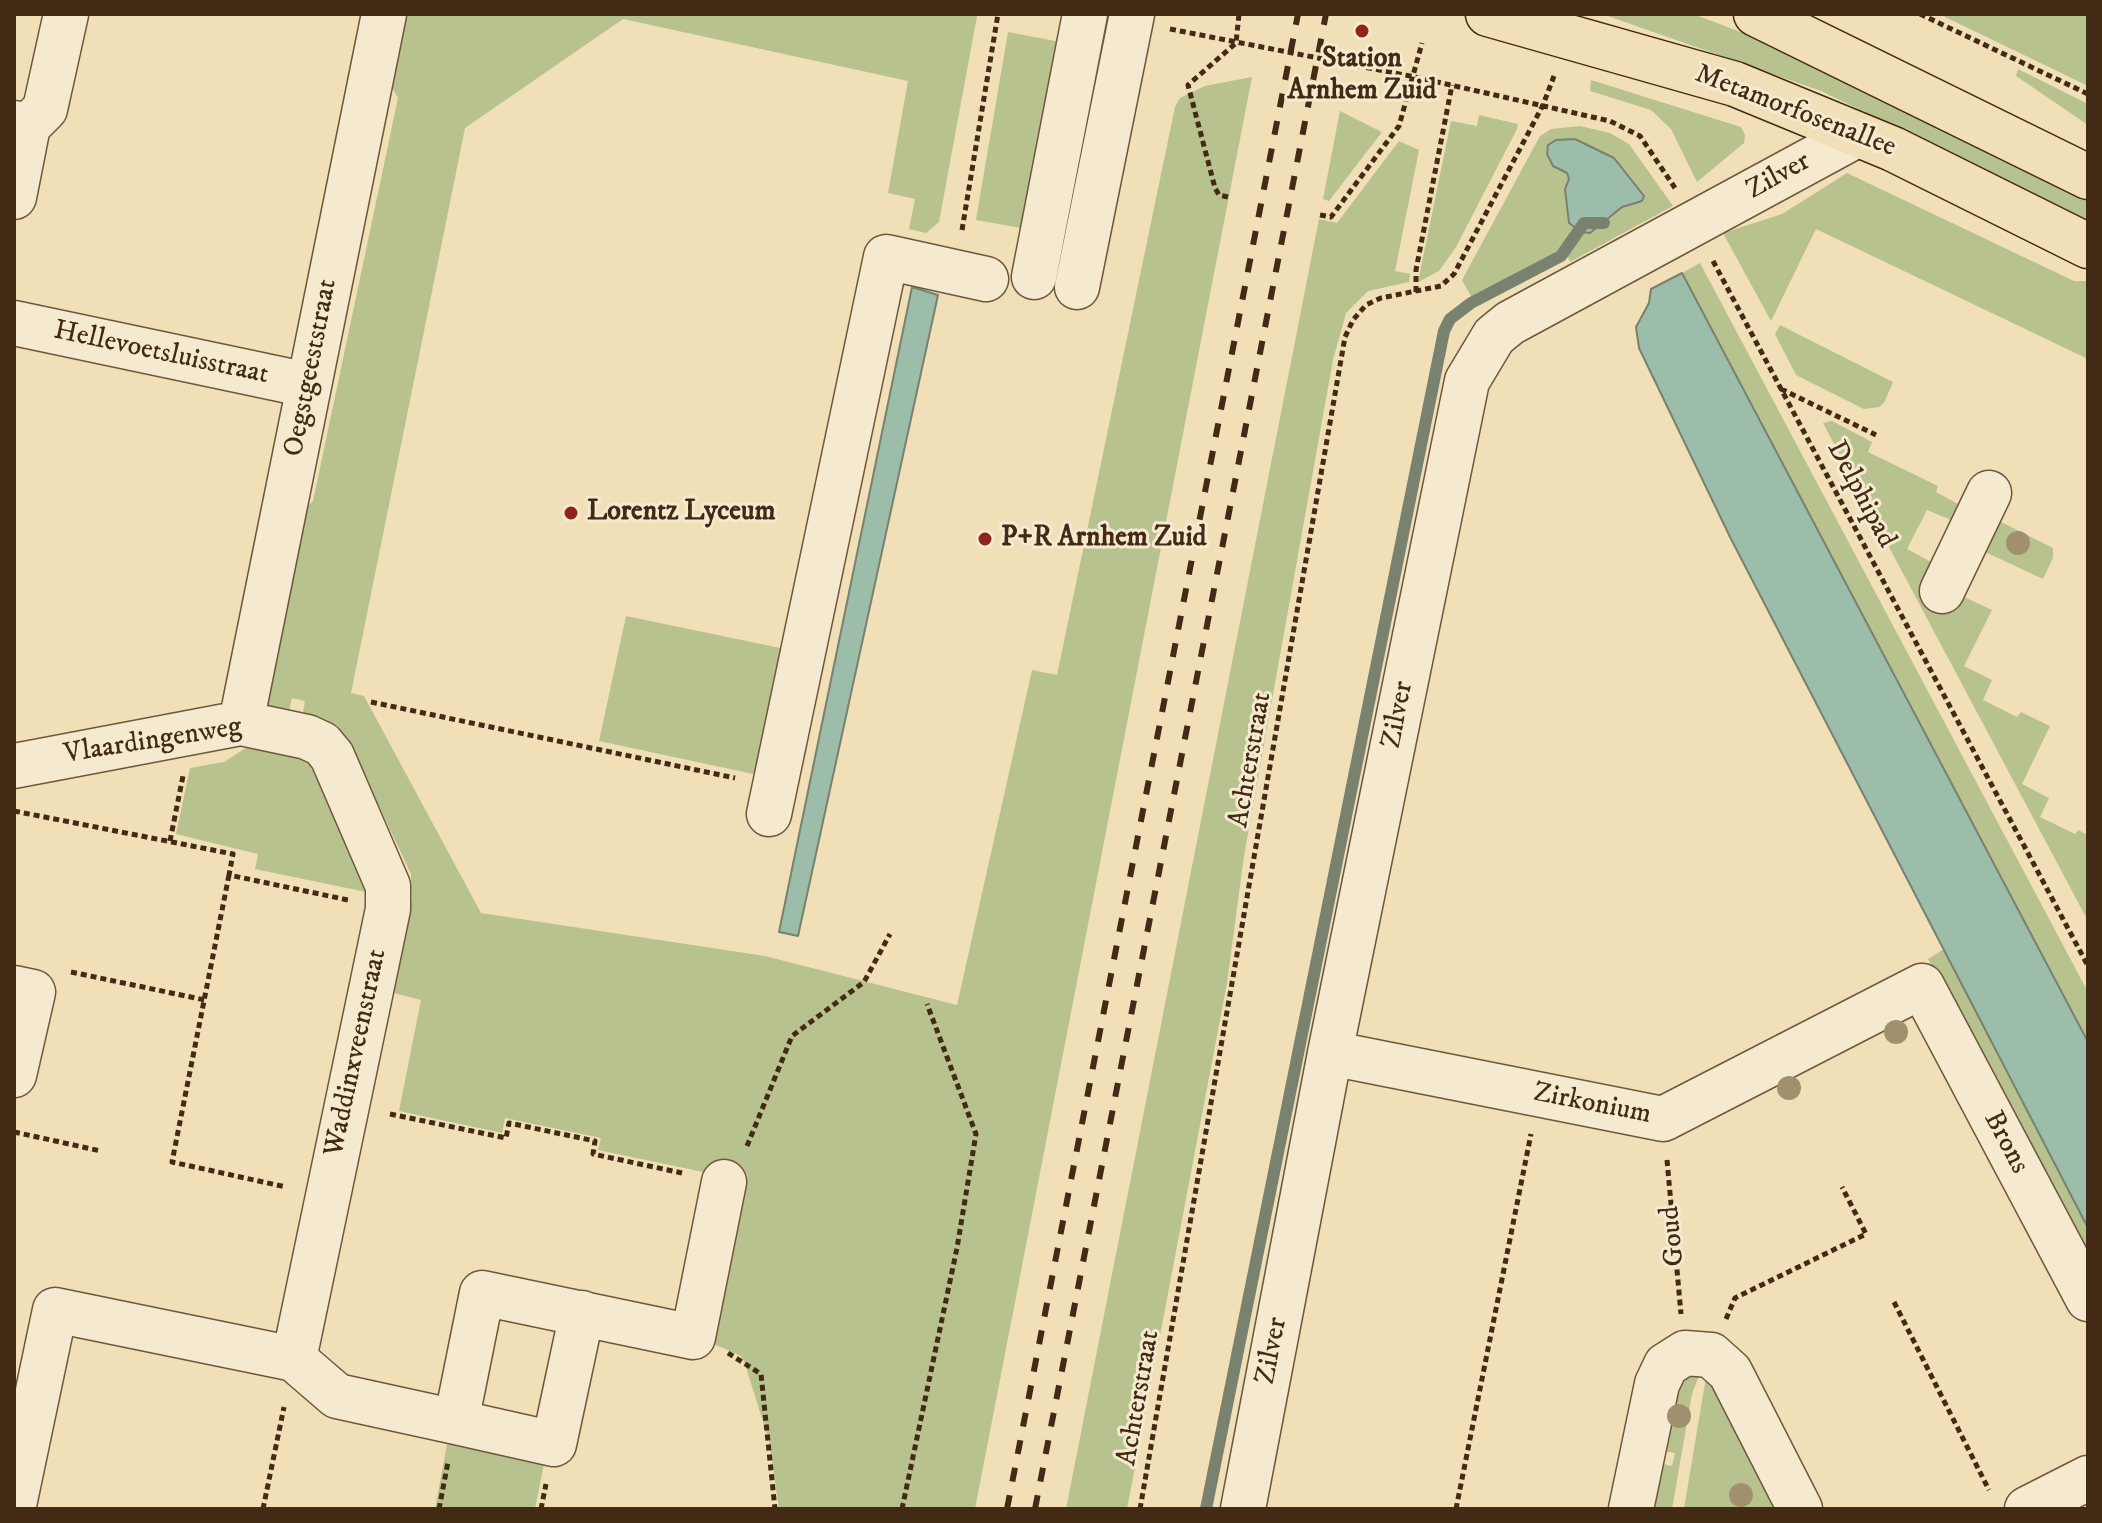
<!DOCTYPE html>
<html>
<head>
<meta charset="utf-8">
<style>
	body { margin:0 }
	#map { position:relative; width:2102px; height:1523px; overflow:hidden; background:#f0dfb7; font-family:"IM FELL DW Pica",serif }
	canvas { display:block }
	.frame { position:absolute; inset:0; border:16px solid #432a14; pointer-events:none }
</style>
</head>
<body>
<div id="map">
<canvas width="2102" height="1523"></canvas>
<div class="frame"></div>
</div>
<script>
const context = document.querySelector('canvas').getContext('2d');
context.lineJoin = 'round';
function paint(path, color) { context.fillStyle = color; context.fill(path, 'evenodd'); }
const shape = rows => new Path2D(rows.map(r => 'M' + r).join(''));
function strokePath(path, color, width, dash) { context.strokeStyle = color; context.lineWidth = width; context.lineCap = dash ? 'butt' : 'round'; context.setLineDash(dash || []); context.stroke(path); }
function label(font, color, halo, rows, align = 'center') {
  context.font = font + ' "IM FELL DW Pica",serif'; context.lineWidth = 6; context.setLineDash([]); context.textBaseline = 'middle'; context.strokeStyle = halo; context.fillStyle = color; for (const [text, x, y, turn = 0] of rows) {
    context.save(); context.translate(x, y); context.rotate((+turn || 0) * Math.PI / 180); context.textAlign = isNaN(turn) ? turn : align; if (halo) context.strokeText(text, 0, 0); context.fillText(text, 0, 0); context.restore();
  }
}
paint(shape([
	[403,14,977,16,939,222,926,233,909,229,915,199,888,193,908,81,623,19,465,128,351,693,364,696,481,913,765,956,957,1005,1032,670,1057,675,1175,107,1180,98,1205,86,1252,77,975,1509,779,1509,769,1441,744,1361,741,1356,709,1342,713,1174,598,1150,601,1138,505,1118,502,1133,399,1111,421,1000,394,993,412,899,411,874,347,738,340,732,302,719,305,701,292,698,288,716,265,708,299,515,313,501,398,98,389,82],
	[1693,14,1746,34,2088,201,2088,220,1821,91,1605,15],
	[1939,14,2088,14,2088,86],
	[1008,32,1066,43,1032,230,976,220],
	[2018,69,2088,104,2088,125,2016,76],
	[1591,80,1741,127,1745,135,1744,143,1697,182,1671,129,1651,110,1590,91],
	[1340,111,1382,132,1329,201,1323,199],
	[1479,115,1518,124,1517,129,1456,247,1439,271,1418,282,1451,121,1477,126],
	[1580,126,1610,133,1629,144,1673,206,1570,262,1564,248,1472,298,1462,280,1540,136,1551,129],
	[1575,139,1622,207,1590,232,1569,223,1565,189,1569,179,1548,145,1556,140],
	[1399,141,1419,150,1395,271,1410,274,1409,282,1368,291,1346,313,1333,360,1244,856,1227,983,1127,1509,1066,1509,1319,219,1337,223],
	[1847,173,2074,281,2088,281,2088,359,1816,229,1771,321,1723,233,1782,214],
	[1700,263,2088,992,2088,1042,1682,273],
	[1780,325,1893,382,1884,403,1879,407,1864,409,1796,375,1775,334],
	[1832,421,1872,442,1868,452,1938,486,1936,492,1958,504,1960,509,1951,520,1927,510,1907,549,1935,564,1958,594,1992,610,1964,666,1992,680,1983,700,2017,717,2021,712,2050,726,2022,784,2049,798,2040,817,2075,834,2078,830,2088,835,2088,921,1823,423],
	[2001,522,2053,548,2053,558,2043,579,1983,551],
	[626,616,785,649,758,775,599,741],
	[249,746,316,758,376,894,255,869,258,854,176,834,190,768,224,762],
	[1944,949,2088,1228,2088,1266,1928,959],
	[1701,1371,1692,1394,1672,1509,1646,1509,1655,1462,1672,1466,1675,1453,1658,1450,1677,1382],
	[1707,1371,1726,1389,1716,1395,1775,1509,1684,1509],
	[450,1428,547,1449,535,1509,435,1509]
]), '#b8c28f');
const water = shape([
	[1575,139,1614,158,1644,196,1642,201,1622,207,1590,233,1581,232,1569,223,1565,189,1569,179,1567,173,1553,166,1547,154,1548,145,1556,140,1575,139],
	[1682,273,2088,1042,2088,1228,1731,539,1639,348,1636,327,1649,303,1651,289,1682,273],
	[912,287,938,295,798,936,779,932,912,287]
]);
paint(water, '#9bbdaa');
strokePath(water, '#78826e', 2);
strokePath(shape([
	[1206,1509,1444,331,1450,319,1471,303,1561,256,1584,223,1604,223]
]), '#78826e', 12);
const minor = shape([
	[14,123,28,126,14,197],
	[28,126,45,109,66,14],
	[1034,277,1085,14],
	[1077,287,1132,14],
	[14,323,308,385],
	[1942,591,1989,493],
	[241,723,384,14],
	[14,766,241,723,307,737,322,744,332,756,388,886,388,909,294,1359],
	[769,814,886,257,986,279],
	[14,988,33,992,14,1075],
	[1330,1053,1663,1119,1922,986,2088,1299],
	[456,1422,554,1444,582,1313],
	[14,1505,55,1310,294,1359,337,1396,456,1422,482,1293,693,1337,724,1182],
	[1243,1509,1330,1053,1467,381,1494,336,1510,323,1857,135],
	[1631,1509,1657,1384,1666,1365,1685,1353,1711,1355,1730,1372,1800,1509],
	[2027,1509,2088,1478]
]);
const major = shape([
	[1488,14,1735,84,1893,149,2088,246],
	[1756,14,2088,177]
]);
strokePath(minor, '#6e573d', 47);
strokePath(major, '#432a14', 47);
strokePath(shape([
	[1920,14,2088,94],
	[1170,29,1415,77,1610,121,1640,136,1675,188],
	[1228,197,1219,195,1215,188,1188,85,1236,43,1239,14],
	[1320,215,1331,217,1399,126,1422,43],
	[962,230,998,14],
	[1713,261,2088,966],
	[1416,292,1416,270,1452,85],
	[1781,389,1876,435],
	[371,702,735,778],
	[14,811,233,854,229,875,348,900],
	[170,841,183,776],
	[229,875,172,1162,286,1187],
	[71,972,205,1000],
	[390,1114,506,1138,509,1123,595,1141,593,1154,682,1173],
	[14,1132,101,1151],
	[747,1146,792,1036,864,982,890,934],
	[1667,1160,1681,1314],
	[1894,1302,1989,1490],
	[1726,1319,1735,1298,1866,1234,1842,1187],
	[728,1353,761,1374,775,1509],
	[263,1509,284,1407],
	[439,1509,448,1462],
	[541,1509,546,1484],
	[902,1509,957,1248,976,1134,927,1004],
	[1140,1509,1345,337,1353,320,1366,305,1381,298,1441,286,1454,274,1543,105,1554,76],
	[1456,1509,1531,1134]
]), '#432a14', 5, [6, 4]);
strokePath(minor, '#f5ead0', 44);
strokePath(major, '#f0dfb7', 44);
strokePath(shape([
	[1007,1509,1298,14],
	[1035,1509,1326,14]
]), '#432a14', 6, [14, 14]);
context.fillStyle = '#a1906e';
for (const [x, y] of [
	[2018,543],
	[1896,1032],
	[1789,1088],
	[1679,1416],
	[1741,1495]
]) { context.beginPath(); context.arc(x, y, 12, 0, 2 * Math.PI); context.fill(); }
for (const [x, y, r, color] of [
	[1362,31,8,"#8f2418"],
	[571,513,8,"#8f2418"],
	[985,539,8,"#8f2418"]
]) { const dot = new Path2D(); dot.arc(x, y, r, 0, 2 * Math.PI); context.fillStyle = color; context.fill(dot); strokePath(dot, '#f5ead0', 3); }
label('bold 28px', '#432a14', '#f5ead0', [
	["Station",1362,60,"center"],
	["Arnhem Zuid",1362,92,"center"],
	["Lorentz Lyceum",587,513],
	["P+R Arnhem Zuid",1001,539]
], 'left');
label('28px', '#432a14', '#f5ead0', [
	["Metamorfosenallee",1795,112,21],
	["Zilver",1779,177,-29],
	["Hellevoetsluisstraat",161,354,12],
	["Oegstgeeststraat",312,368,-79],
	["Delphipad",1860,495,62],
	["Zilver",1399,715,-79],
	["Vlaardingenweg",153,742,-9],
	["Achterstraat",1252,760,-80],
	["Waddinxveenstraat",357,1053,-78],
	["Zirkonium",1592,1105,11],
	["Brons",2005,1143,62],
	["Goud",1674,1236,-95],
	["Zilver",1273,1351,-79],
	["Achterstraat",1140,1398,-80]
]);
</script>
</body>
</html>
